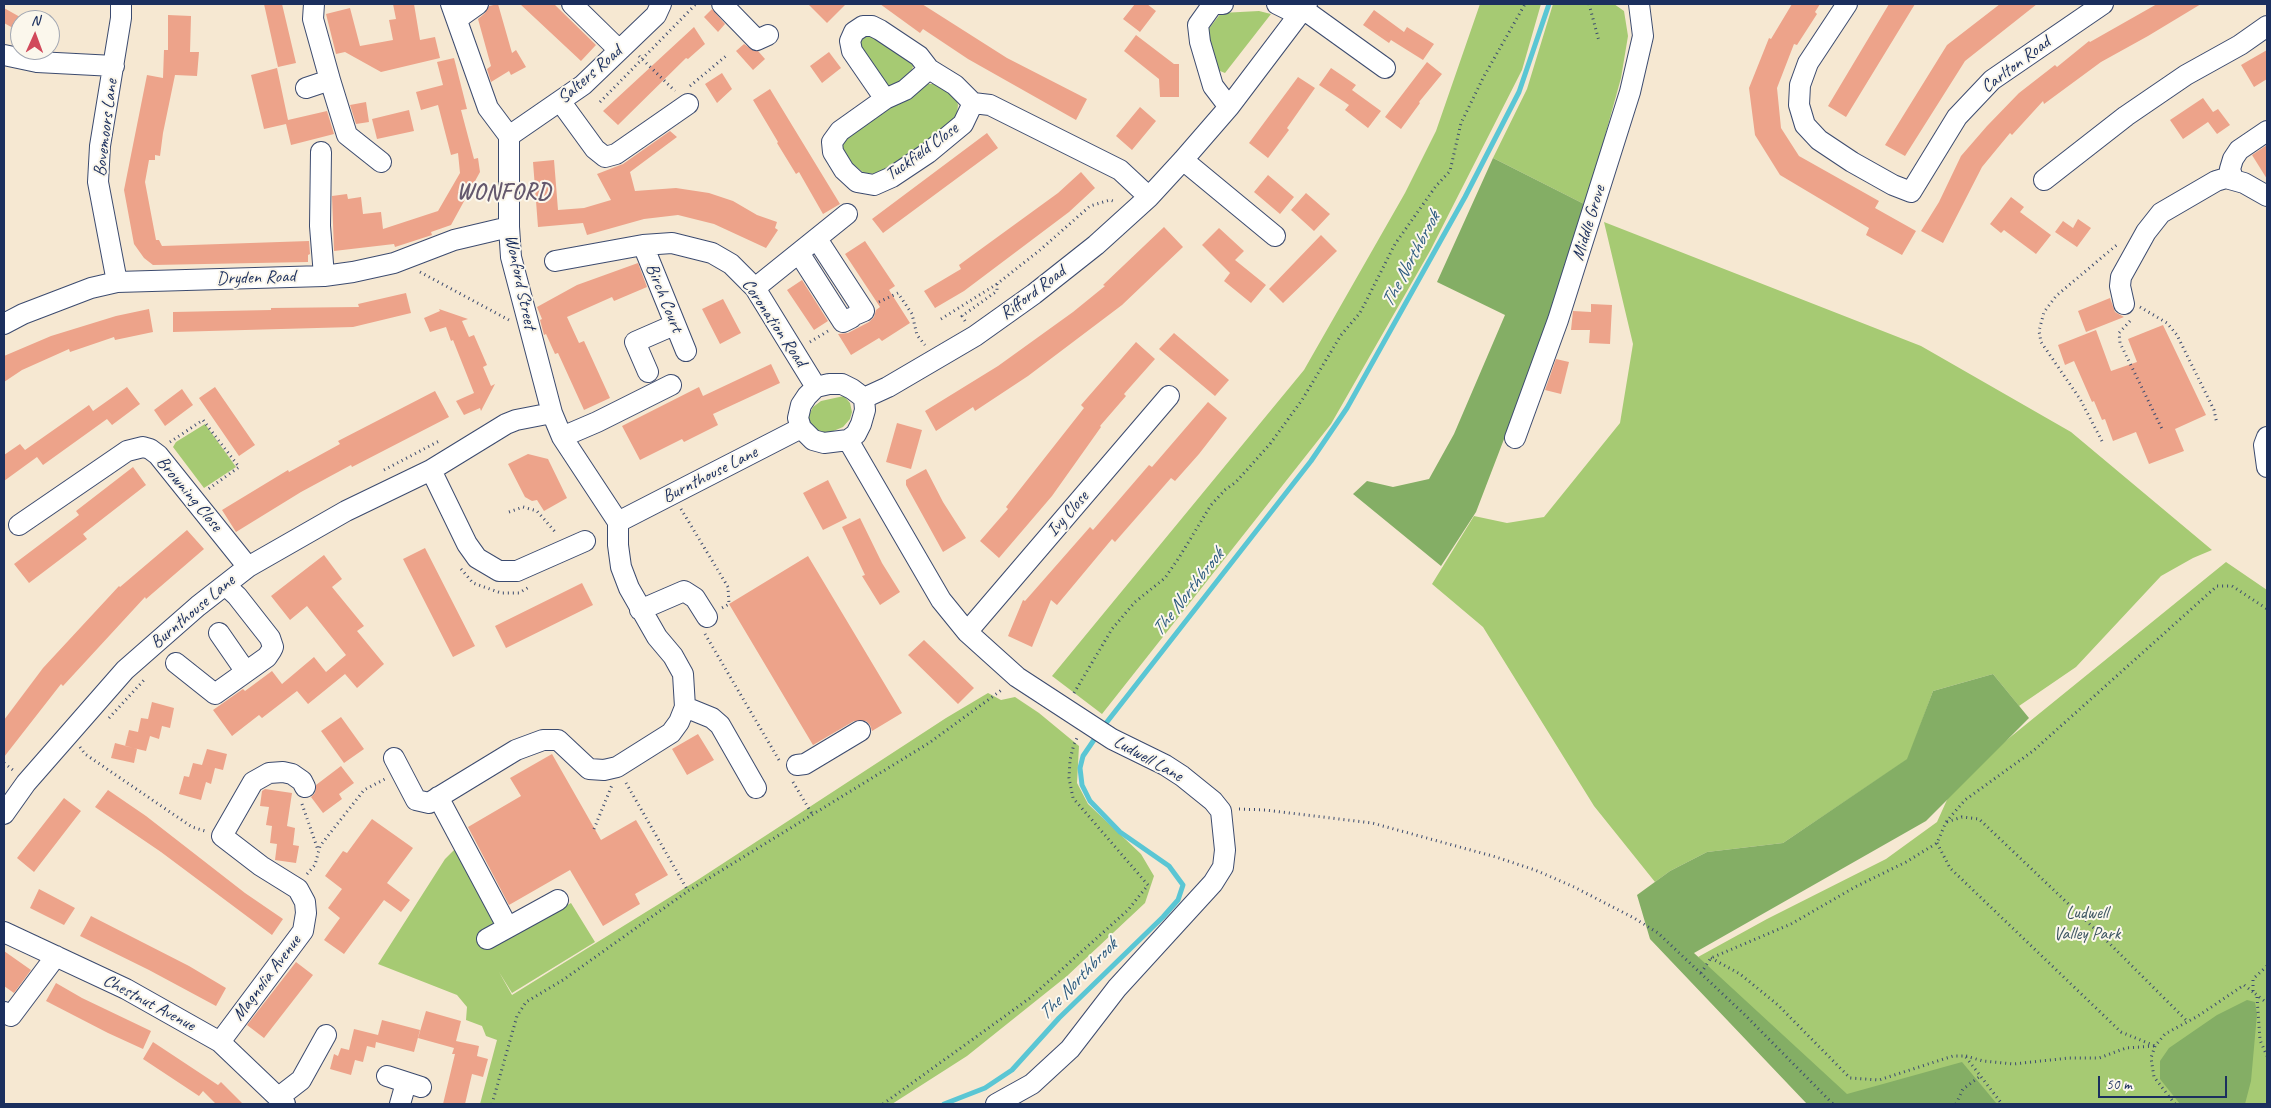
<!DOCTYPE html>
<html>
<head>
<meta charset="utf-8">
<style>
	body { margin:0 }
	#map { position:relative; width:2271px; height:1108px; overflow:hidden; background:#f6e8d2; font-family:Caveat,sans-serif }
	canvas { display:block }
	.frame { position:absolute; inset:0; border:5px solid #1b2f5e; pointer-events:none }
	.north { position:absolute; left:10px; top:10px; width:50px; height:50px; box-sizing:border-box; background:#fbf7ec; border:1px solid #a1a7b3; border-radius:50%; rotate:2deg; font-size:14px; font-weight:700; line-height:20px; text-align:center; color:#1b2f5e }
	.north::after { content:''; display:block; margin:auto; width:18px; height:22px; background:#d1495b; clip-path:polygon(50% 0,100% 100%,50% 72%,0 100%) }
	.scale { position:absolute; left:2098px; top:1076px; width:129px; height:22px; box-sizing:border-box; border:2px solid #1b2f5e; border-top:0; padding-left:6px; font-size:15px; line-height:18px; white-space:nowrap; color:#1b2f5e; -webkit-text-stroke:4px #fbf7ec; paint-order:stroke }
</style>
</head>
<body>
<div id="map">
<canvas width="2271" height="1108"></canvas>
<div class="frame"></div>
<div class="north">N</div>
<div class="scale">50 m</div>
</div>
<script>
const context = document.querySelector('canvas').getContext('2d');
context.lineJoin = 'round';
function paint(path, color) { context.fillStyle = color; context.fill(path, 'evenodd'); }
const shape = rows => new Path2D(rows.map(r => 'M' + r).join(''));
function strokePath(path, color, width, dash) { context.strokeStyle = color; context.lineWidth = width; context.lineCap = dash ? 'butt' : 'round'; context.setLineDash(dash || []); context.stroke(path); }
function label(font, color, halo, rows, align = 'center') {
  context.font = font + ' Caveat,sans-serif'; context.lineWidth = 4; context.setLineDash([]); context.textBaseline = 'middle'; context.strokeStyle = halo; context.fillStyle = color; for (const [text, x, y, turn = 0] of rows) {
    context.save(); context.translate(x, y); context.rotate((+turn || 0) * Math.PI / 180); context.textAlign = isNaN(turn) ? turn : align; if (halo) context.strokeText(text, 0, 0); context.fillText(text, 0, 0); context.restore();
  }
}
paint(shape([
	[1480,4,1541,4,1522,70,1430,251,1331,424,1102,714,1052,676,1304,370,1405,193,1436,131],
	[1553,4,1614,4,1624,11,1628,36,1621,78,1586,205,1493,158,1527,89],
	[1259,11,1271,14,1225,73,1215,69,1207,31,1221,13],
	[875,33,911,56,913,66,911,75,896,86,885,86,858,43,866,35],
	[928,84,938,84,955,94,958,105,957,114,952,121,907,157,876,174,864,173,844,157,839,146,843,138],
	[1604,222,1921,346,2071,432,2212,550,2193,558,2161,576,2076,667,2019,706,1993,674,1933,691,1908,759,1783,843,1707,852,1670,871,1655,882,1594,806,1483,627,1432,584,1474,516,1507,523,1544,517,1620,423,1633,344],
	[844,396,850,403,852,412,850,419,843,427,831,432,818,432,810,427,808,417,813,407,821,401],
	[205,424,236,467,204,488,173,447,176,442],
	[2226,562,2267,590,2267,1104,1835,1104,1698,957,1767,919,1886,859,1937,822,1955,782],
	[988,693,1001,700,1015,697,1039,713,1079,746,1077,783,1088,804,1141,854,1154,876,1145,903,1067,976,967,1056,892,1104,480,1104,497,1040,486,1036,482,1026,466,1020,467,1007,457,995,378,964,445,859,455,849,495,923,481,938,487,950,571,903,595,942,512,993,499,972,512,995,696,881,946,718]
]), '#a6ca73');
paint(shape([
	[1493,158,1586,205,1544,335,1476,512,1441,566,1353,494,1367,481,1393,487,1429,479,1454,434,1505,315,1437,282],
	[1993,674,2029,718,1926,821,1694,953,1847,1094,1962,1062,1997,1104,1807,1104,1650,939,1637,895,1670,871,1707,852,1783,843,1907,759,1933,691],
	[2247,1000,2255,1002,2257,1014,2251,1081,2245,1104,2180,1104,2160,1079,2160,1061,2169,1048,2217,1015]
]), '#84ae65');
strokePath(shape([
	[1103,727,1311,461,1347,408,1465,197,1519,92,1549,4],
	[944,1104,985,1088,1012,1070,1059,1018,1163,917,1178,900,1183,885,1169,866,1120,832,1090,801,1082,785,1080,768,1083,756,1098,734]
]), '#5ac6d4', 5);
paint(shape([
	[264,4,282,4,296,63,278,67],
	[393,4,414,4,420,40,435,37,440,58,381,72,345,52,336,54,326,14,350,8,360,46,393,40,389,20,396,19],
	[498,4,512,53,516,50,526,67,511,75,509,71,491,82,487,69,491,66,478,19,485,13,489,6],
	[520,4,554,4,596,45,581,61],
	[808,4,846,4,827,23],
	[880,4,922,4,1007,58,1087,99,1076,120,968,59,923,29,920,33],
	[1135,4,1147,4,1156,11,1140,32,1123,19],
	[1792,4,1820,4,1815,12,1817,14,1797,45,1794,44,1777,88,1781,128,1799,156,1879,201,1875,208,1916,231,1902,255,1866,235,1869,228,1780,175,1755,135,1749,88,1769,38,1771,39],
	[1889,4,1915,4,1846,117,1828,106],
	[2000,4,2037,4,1965,61,1905,156,1885,145,1947,45],
	[2157,4,2201,4,2148,36,2101,62,2044,104,2043,101,2012,135,2010,133,1982,167,1943,243,1921,231,1939,202,1961,156,1987,126,2019,93,2055,65,2057,67,2089,41,2090,42],
	[4,8,20,17,13,28,4,23],
	[712,9,725,24,718,32,704,17],
	[1374,10,1404,32,1407,27,1434,44,1423,60,1391,40,1389,43,1363,25],
	[168,15,191,16,190,52,199,52,197,76,175,75,163,133,160,156,155,155,155,160,149,160,145,182,156,240,159,240,162,246,309,241,310,254,308,255,308,262,153,265,144,258,134,244,124,190,147,75,163,78,164,50,168,50],
	[694,27,705,44,688,59,686,58,618,125,603,111],
	[1136,35,1174,64,1179,64,1179,97,1160,97,1159,79,1124,51],
	[744,44,754,51,758,51,765,59,753,70,736,51],
	[2267,50,2267,79,2254,87,2241,65],
	[829,52,841,68,822,83,810,66],
	[454,58,467,109,461,110,474,159,478,158,480,172,451,225,431,232,432,235,395,247,394,244,334,251,332,196,347,194,348,199,361,197,363,214,381,212,383,229,438,211,460,173,458,153,451,155,438,105,421,110,416,92,443,85,437,62],
	[1427,62,1442,74,1419,102,1420,103,1401,129,1385,117],
	[277,68,288,120,327,111,334,134,291,145,286,124,264,129,251,75],
	[1331,68,1356,85,1352,90,1381,111,1368,128,1345,110,1349,105,1319,85],
	[722,73,732,89,717,103,705,84],
	[1298,77,1315,88,1287,128,1289,130,1268,158,1249,143],
	[770,89,840,204,823,214,799,172,796,174,777,143,778,142,753,100],
	[2203,98,2213,112,2218,109,2230,125,2217,134,2208,122,2183,139,2170,120],
	[366,102,369,122,356,124,350,105],
	[1140,107,1156,121,1132,150,1116,136],
	[409,110,414,131,377,139,372,119],
	[670,131,677,137,630,172,635,191,676,188,709,193,733,201,757,215,777,222,775,228,778,230,766,248,714,224,678,215,644,219,587,235,583,223,538,227,533,162,554,160,558,210,584,208,611,200,597,174,623,164],
	[987,133,998,148,883,233,872,219],
	[2267,145,2267,179,2252,155],
	[1081,172,1095,188,1069,212,964,291,935,308,924,291,961,269,959,265,1058,193],
	[1268,175,1294,197,1280,214,1254,192],
	[1306,193,1330,214,1314,231,1291,210],
	[2011,197,2024,207,2020,212,2051,235,2036,254,2004,230,2001,233,1990,224],
	[2078,219,2091,228,2077,247,2055,232,2063,221,2073,228],
	[1164,227,1183,247,1122,305,1028,376,975,411,973,407,936,431,925,411,998,366,1073,312,1105,286,1103,285],
	[1219,228,1244,251,1235,260,1266,285,1251,303,1224,281,1230,273,1202,245],
	[1321,235,1337,251,1283,303,1269,289],
	[865,241,895,286,889,290,910,323,882,341,879,338,851,355,838,334,848,333,869,322,874,317,876,310,880,307,845,254],
	[638,263,647,287,614,301,612,297,567,317,579,343,584,341,610,398,584,410,558,353,555,354,546,334,544,335,540,320,542,319,537,307,577,285],
	[802,280,828,321,814,330,787,290],
	[406,293,411,313,353,327,173,332,173,312,271,310,271,308,359,307,358,304],
	[2110,298,2115,312,2124,317,2086,332,2078,311],
	[723,299,741,333,720,344,702,309],
	[1591,304,1612,305,1610,344,1589,343,1590,330,1571,330,1573,311,1591,312],
	[149,309,153,332,115,340,114,337,70,352,69,349,22,370,4,382,4,356,51,336,116,316],
	[439,309,468,319,462,321,469,337,474,335,487,365,483,367,491,386,495,384,481,411,480,408,464,415,456,401,474,393,453,340,451,341,446,327,430,332,424,318,440,311],
	[2163,325,2206,415,2175,429,2184,451,2149,464,2136,432,2113,441,2105,419,2102,420,2094,401,2092,402,2074,361,2065,365,2058,345,2096,330,2111,371,2137,362,2128,339],
	[1174,333,1229,380,1215,396,1159,349],
	[1136,342,1155,359,1124,394,1126,396,1100,426,1101,427,1052,496,999,558,980,541,1008,509,1006,507,1084,408,1081,405],
	[1556,359,1569,362,1561,394,1545,390],
	[771,364,780,383,713,414,718,425,684,442,682,439,640,460,622,426,699,387,703,396],
	[127,387,140,404,112,425,107,419,43,465,37,457,4,481,4,455,20,444,25,450,89,405,93,411],
	[215,387,255,445,239,456,199,398],
	[182,389,193,405,165,426,154,410],
	[435,391,449,417,352,467,351,465,301,492,236,532,222,510,288,470,289,472,340,444,338,441],
	[1208,402,1227,418,1199,454,1175,481,1171,478,1115,542,1112,539,1057,605,1051,600,1032,647,1008,636,1023,600,1025,601,1090,527,1093,530,1149,465,1152,467],
	[897,423,922,430,911,469,886,462],
	[528,454,548,459,567,498,544,511,537,500,532,501,525,497,508,464],
	[133,467,146,485,83,534,87,539,29,583,14,564,79,515,76,511],
	[926,469,943,502,966,538,943,552,906,485,906,480],
	[828,480,847,518,823,530,803,493],
	[860,518,882,563,900,592,880,605,862,576,865,575,842,527],
	[187,530,204,549,146,599,145,597,63,686,61,684,4,757,4,720,43,668,119,586,120,587],
	[425,548,475,646,453,657,403,559],
	[324,555,342,579,332,587,364,626,357,631,384,664,357,688,345,674,308,704,297,691,262,718,259,715,232,736,213,710,243,689,245,691,272,671,282,684,314,657,326,672,346,655,307,606,290,620,271,596],
	[808,556,902,713,872,731,870,725,866,721,854,721,813,745,729,604],
	[582,583,593,605,506,648,495,626],
	[924,640,974,688,958,704,908,655],
	[152,702,174,708,170,728,162,726,159,739,150,736,146,751,125,746,129,730,138,732,141,718,148,719],
	[341,717,364,749,344,763,321,731],
	[698,734,714,760,687,775,672,749],
	[115,743,137,749,134,763,111,758],
	[207,749,227,754,223,770,215,768,211,784,206,782,201,800,179,794,184,776,189,777,193,763,202,765],
	[552,754,601,840,636,820,668,875,635,894,640,904,603,926,570,870,509,905,468,827,521,796,510,778],
	[341,766,354,783,339,794,342,799,323,813,311,797,315,793,316,785],
	[265,789,292,793,287,826,295,828,293,845,299,846,296,863,275,860,277,844,270,843,272,826,266,825,269,807,260,806,262,791],
	[108,790,146,816,245,893,283,919,272,935,161,852,95,807],
	[64,798,81,811,34,872,17,858],
	[372,819,413,848,387,883,410,900,401,912,384,900,344,954,324,940,340,918,328,908,342,889,325,876,343,851,347,853],
	[39,889,75,908,64,925,30,908],
	[91,916,189,966,226,988,216,1006,149,970,80,936],
	[4,951,31,970,14,993,4,986],
	[296,962,313,975,264,1038,247,1025],
	[56,983,82,998,151,1031,143,1049,108,1033,46,1001],
	[426,1011,461,1021,456,1041,479,1046,477,1056,488,1059,483,1077,472,1074,465,1104,443,1104,455,1054,452,1054,454,1048,418,1038],
	[382,1020,420,1030,414,1052,376,1042,375,1048,367,1046,363,1062,355,1060,351,1075,330,1069,334,1054,338,1056,341,1048,349,1050,354,1029,378,1035],
	[153,1042,218,1085,221,1082,243,1104,216,1104,203,1091,199,1096,143,1059]
]), '#eda38a');
const minor = shape([
	[451,4,488,108,509,136,509,227,511,257,552,413,562,437,618,522],
	[572,4,619,50],
	[722,4,757,40,768,35],
	[1223,4,1213,4,1198,25,1200,42,1213,86,1229,107],
	[1277,4,1299,15],
	[1847,4,1808,63,1800,85,1799,105,1805,125,1819,140,1852,162,1893,185,1911,192,1957,117,1992,80,2103,4],
	[1303,9,1385,68],
	[457,19,478,4],
	[4,55,37,62,114,66],
	[330,80,347,135,381,162],
	[306,88,330,80,313,19,314,4],
	[885,99,852,51,850,41,854,32,863,26,872,26,880,30,919,56,929,69,955,85,973,103,963,124,928,153,892,177,874,185,857,182,844,170,833,152,832,142,840,131,885,99,905,90,929,69],
	[560,101,595,149,605,157,616,154,688,104],
	[973,103,990,105,1120,170,1149,197],
	[509,136,583,85,656,15,661,4],
	[321,152,320,226,324,276],
	[1183,160,1275,236],
	[2233,179,2230,169,2233,159,2239,150,2267,131],
	[2044,180,2126,116,2186,75,2240,45,2267,26],
	[817,239,864,311,857,314],
	[643,245,686,351],
	[799,253,843,322,851,318],
	[555,261,643,245,672,243,712,253,731,264,755,288,816,387],
	[117,282,98,182,100,146,121,18,121,4],
	[755,288,847,214],
	[2124,304,2120,286,2121,277,2146,232,2161,213,2216,181,2226,178,2244,183,2267,196],
	[4,324,23,314,91,288,117,282,324,276,353,272,394,263,454,240,509,227],
	[648,372,635,342,674,325],
	[829,384,842,384,852,389,864,398,865,410,861,424,856,434,848,440,824,443,813,440,801,428,798,418,801,405,807,396,816,387,829,384],
	[864,398,888,387,975,336,1034,294,1096,245,1149,197,1183,160,1229,107,1307,4],
	[562,437,597,422,671,385],
	[2267,437,2264,445,2267,467],
	[1515,438,1558,320,1630,92,1643,36,1639,4],
	[848,440,941,600,967,632,1017,677,1112,739,1165,765,1182,776,1213,801,1221,811,1225,850,1223,867,1213,883,1117,988,1070,1049,1032,1084,996,1104],
	[431,470,467,544,477,558,499,571,517,571,585,541],
	[618,522,801,428],
	[19,525,127,451,143,447,150,449,158,455,248,567],
	[640,610,684,591,695,598,707,617],
	[967,632,1169,396],
	[219,633,246,672],
	[176,663,215,694,267,657,271,651,273,647,270,638,237,596,225,585],
	[685,707,712,718,720,725,756,788],
	[394,758,416,800,429,803,516,750,543,740,558,740,589,769,604,770,617,767,671,733,679,722,685,707,683,674,673,656,657,637,629,588,621,567,618,545,618,522],
	[797,765,805,764,860,731],
	[438,797,507,926],
	[4,814,26,783,125,670,198,606,248,567,346,511,431,470,506,424,516,420,552,413],
	[4,932,126,989,220,1042,285,1104],
	[487,939,558,900],
	[4,1012,11,1016,56,956],
	[220,1042,303,931,306,913,305,902,298,889,261,866,222,836,253,782,269,773,283,772,292,774,302,781,305,787],
	[387,1076,421,1087],
	[279,1097,301,1080,326,1035],
	[400,1104,406,1083]
]);
strokePath(minor, '#3c4b6f', 22);
strokePath(shape([
	[1589,4,1599,41],
	[639,56,675,91],
	[690,86,726,56],
	[600,102,696,4],
	[420,272,509,320],
	[879,302,898,293,912,314,917,335,925,345],
	[2140,307,2167,323,2177,335,2214,410,2217,424],
	[941,319,997,284],
	[965,321,962,316,997,291,997,284,1040,250,1090,206,1110,200,1116,202],
	[2130,321,2119,333,2120,343,2162,429],
	[810,342,828,331],
	[2102,441,2080,399,2041,342,2039,331,2044,312,2056,296,2119,243],
	[170,442,203,420,239,467,207,490],
	[384,470,441,440],
	[681,509,728,587,729,604,722,608],
	[509,512,523,507,537,511,556,533],
	[461,569,473,583,501,593,519,593,529,587],
	[705,634,779,760],
	[1074,693,1112,629,1135,602,1165,578,1180,556,1211,505,1225,490,1236,482,1270,444,1302,400,1341,335,1360,313,1395,244,1436,186,1450,171,1461,123,1483,78,1525,4],
	[109,718,144,680],
	[80,747,85,754,192,827,205,831],
	[4,763,13,770],
	[793,782,812,814],
	[626,783,688,891],
	[302,804,318,850],
	[1239,809,1265,810,1372,823,1496,857,1535,870,1574,887,1634,918,1658,933,1745,1015,1833,1104],
	[1947,822,1962,817,1979,819,2099,933,2186,1020],
	[594,829,612,785],
	[1937,843,1950,868,2121,1032,2155,1046],
	[307,874,315,865,320,846,364,790,385,779],
	[1711,958,1740,974,1778,1005,1850,1078,1879,1080,1953,1056,1965,1056,2002,1104],
	[2267,966,2253,979,2253,992,2267,1003],
	[1701,973,1711,958,1791,924,1855,887,1906,862,1937,843,1946,822,1965,800,2033,751,2217,586,2232,586,2267,609],
	[2257,997,2260,1040,2267,1056],
	[1966,1056,1983,1061,2013,1064,2069,1058,2099,1058,2126,1048,2154,1046],
	[492,1104,517,1016,526,1002,563,980,688,891,929,743,1003,689],
	[883,1104,1030,998,1128,910,1148,885,1073,798,1069,778,1070,760,1074,744,1078,736],
	[1956,1104,1963,1089,1979,1077],
	[2175,1104,2154,1077,2151,1058,2155,1046,2165,1034,2198,1016,2244,985,2253,992]
]), '#3c4b6f', 3, [1, 4]);
strokePath(minor, '#fff', 20);
label('18px', '#1b2f5e', '#fbf7ec', [
	["Carlton Road",2016,65,-37],
	["Salters Road",590,75,-41],
	["Bovemoors Lane",106,128,-83],
	["Tuckfield Close",922,152,-36],
	["Middle Grove",1589,223,-73],
	["Dryden Road",256,278,-2],
	["Wonford Street",520,282,78],
	["Rifford Road",1033,293,-37],
	["Birch Court",664,298,68],
	["Coronation Road",774,323,56],
	["Burnthouse Lane",710,475,-27],
	["Browning Close",189,494,50],
	["Ivy Close",1068,514,-49],
	["Burnthouse Lane",193,612,-40],
	["Ludwell Lane",1148,759,29],
	["Magnolia Avenue",267,978,-53],
	["Chestnut Avenue",149,1003,28]
]);
label('18px', '#3e5663', '#fbf7ec', [
	["Ludwell",2087,913],
	["Valley Park",2087,934]
]);
label('italic 19px', '#2e5c81', '#fbf7ec', [
	["The Northbrook",1411,260,-62],
	["The Northbrook",1188,593,-52],
	["The Northbrook",1078,980,-46]
]);
context.letterSpacing = '1px';
label('bold 22px', '#64586d', '#fbf7ec', [
	["WONFORD",504,193]
]);
context.letterSpacing = '0px';
</script>
</body>
</html>
